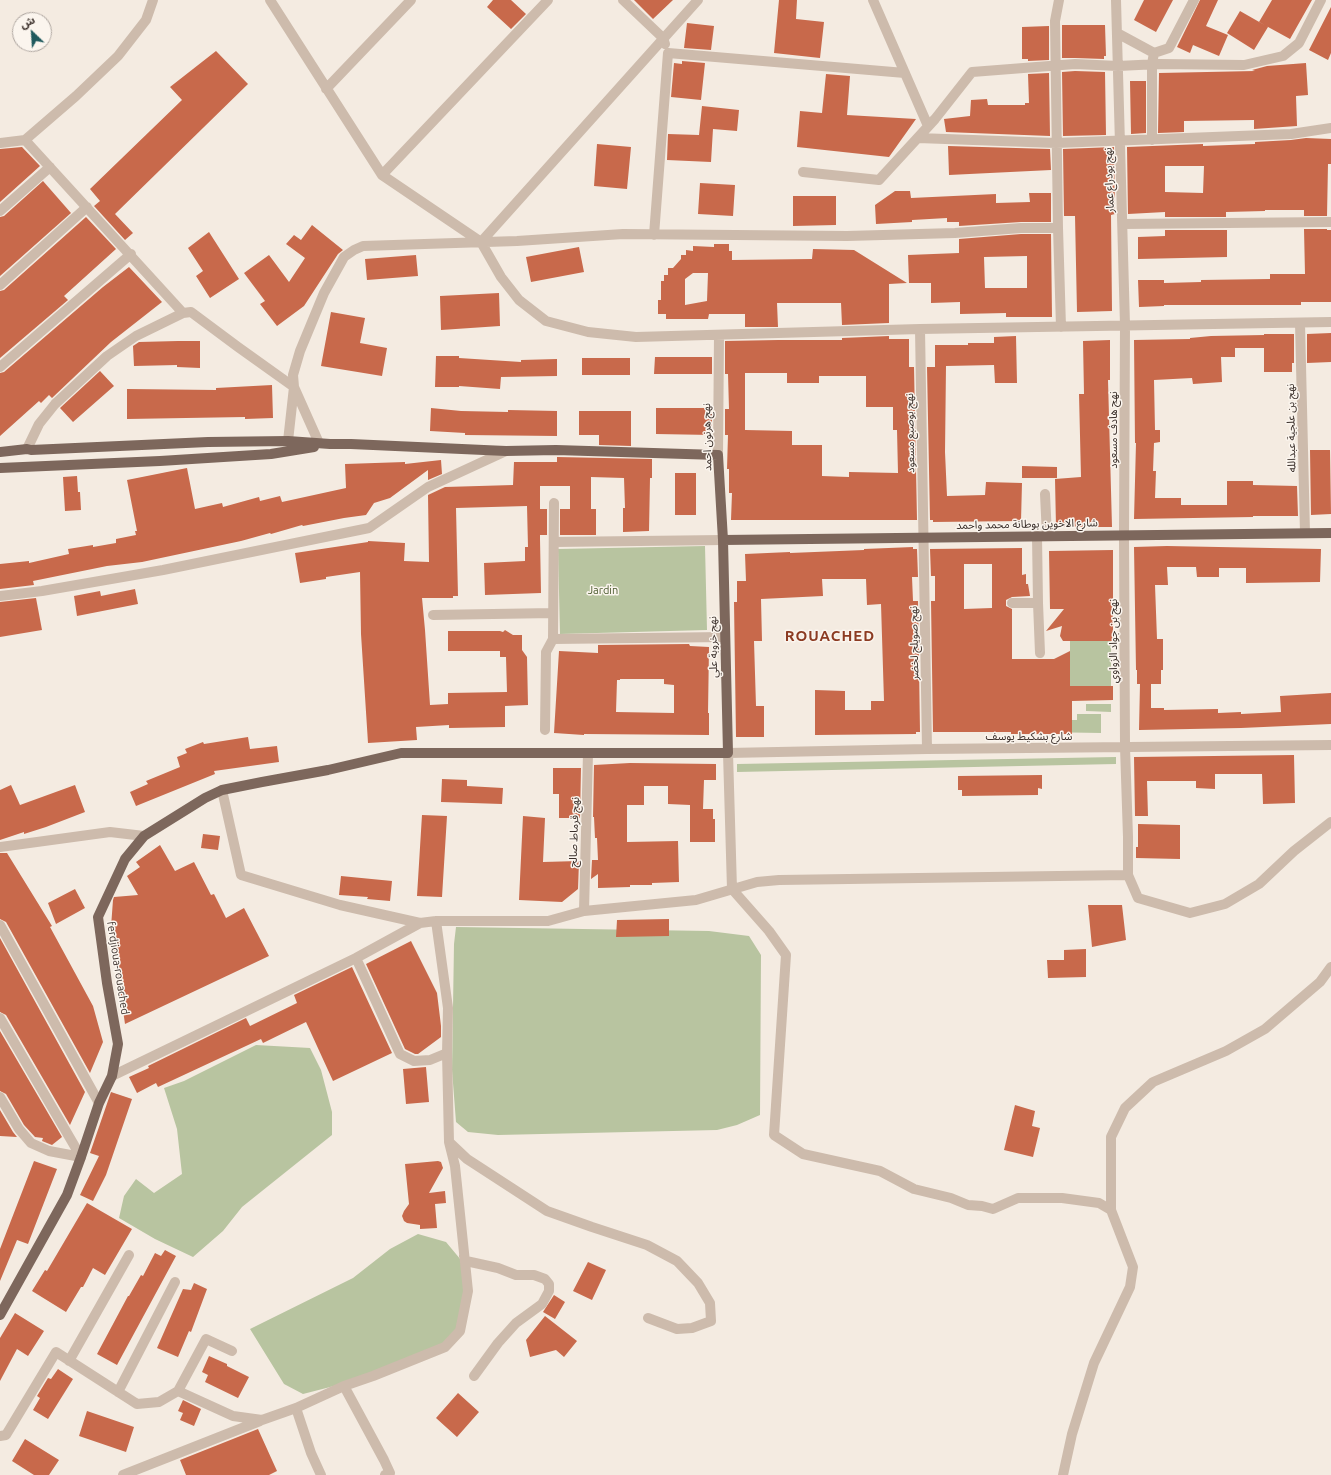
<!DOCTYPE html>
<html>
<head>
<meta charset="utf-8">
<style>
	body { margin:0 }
	#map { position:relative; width:1331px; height:1475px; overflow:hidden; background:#f4ebe1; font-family:Ubuntu,"Noto Sans Arabic",sans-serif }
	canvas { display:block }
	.north { position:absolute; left:12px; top:12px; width:40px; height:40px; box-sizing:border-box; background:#fbf5ee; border:1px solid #aea6a0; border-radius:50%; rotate:335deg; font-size:11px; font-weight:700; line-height:16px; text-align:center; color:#3b302b }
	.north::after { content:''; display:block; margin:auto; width:14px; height:18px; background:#1f5a5e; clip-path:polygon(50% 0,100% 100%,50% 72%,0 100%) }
</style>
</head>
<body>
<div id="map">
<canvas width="1331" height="1475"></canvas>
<div class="north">ش</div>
</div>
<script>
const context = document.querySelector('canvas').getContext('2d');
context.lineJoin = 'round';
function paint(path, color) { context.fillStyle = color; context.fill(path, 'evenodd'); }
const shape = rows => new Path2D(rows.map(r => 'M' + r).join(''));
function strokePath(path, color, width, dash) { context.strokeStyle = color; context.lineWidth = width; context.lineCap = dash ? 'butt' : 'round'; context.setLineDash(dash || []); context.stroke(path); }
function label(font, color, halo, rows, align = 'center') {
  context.font = font + ' Ubuntu,"Noto Sans Arabic",sans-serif'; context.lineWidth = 3; context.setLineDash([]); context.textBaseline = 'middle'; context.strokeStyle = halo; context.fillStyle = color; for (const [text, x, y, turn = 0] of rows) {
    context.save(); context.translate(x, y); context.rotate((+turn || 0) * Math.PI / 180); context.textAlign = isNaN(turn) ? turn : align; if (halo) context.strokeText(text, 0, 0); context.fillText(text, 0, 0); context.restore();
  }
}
paint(shape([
	[705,546,707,630,560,634,558,549],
	[1070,641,1111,641,1111,686,1070,686],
	[1086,704,1111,704,1111,712,1086,711],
	[1077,714,1101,714,1101,733,1041,732,1041,720,1077,720],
	[1116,757,1116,764,737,772,737,764],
	[456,927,709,931,749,936,761,955,760,1115,737,1125,717,1130,498,1135,468,1132,456,1122,452,1070,454,944],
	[256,1045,310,1048,321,1070,332,1112,332,1135,242,1207,223,1231,193,1257,155,1239,119,1218,124,1196,136,1179,154,1193,182,1174,177,1129,164,1088,184,1081],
	[418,1234,446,1242,466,1266,464,1317,449,1345,373,1376,303,1394,284,1384,250,1329,353,1278,390,1249]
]), '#b8c4a0');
paint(shape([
	[493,0,511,0,526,14,511,29,487,7],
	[634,0,673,0,653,19],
	[779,0,797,0,796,19,824,22,820,58,774,53],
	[1144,0,1173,0,1156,32,1134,20],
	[1200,0,1218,0,1206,26,1228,35,1219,56,1193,45,1190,53,1177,47],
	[1272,0,1312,0,1290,39,1259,22],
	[1331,7,1331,53,1328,60,1309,50],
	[1240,11,1268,27,1254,50,1227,33],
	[687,23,714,26,711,50,684,48],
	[1062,25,1105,25,1106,56,1104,56,1104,59,1075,58,1062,58],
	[1049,26,1049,60,1028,61,1028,59,1022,59,1022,27],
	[216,51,248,84,115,214,133,233,125,240,94,206,100,201,90,189,182,100,170,87],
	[682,61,705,63,701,100,671,97,674,63,682,64],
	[1306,63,1308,95,1296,96,1297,126,1254,129,1254,120,1184,121,1184,132,1158,133,1159,73,1255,71,1252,70,1267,66],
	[1075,71,1105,72,1106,135,1063,136,1062,72],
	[1049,73,1050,136,946,132,944,119,970,116,971,100,987,99,988,105,1025,105,1025,103,1029,103,1028,74],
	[826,74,850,76,847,115,916,119,889,157,797,147,800,111,822,113],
	[1130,81,1146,81,1146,133,1131,134],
	[702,106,739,110,737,131,713,129,711,162,667,160,668,134,699,135],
	[1306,138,1331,139,1331,164,1328,164,1327,216,1304,216,1304,210,1265,210,1265,211,1226,212,1226,217,1165,217,1165,212,1128,214,1127,147,1203,144,1203,146,1255,144,1255,142,1291,140],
	[1165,166,1204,166,1203,193,1165,192],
	[597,144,631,147,627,189,594,186],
	[948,146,1050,149,1051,170,949,175],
	[22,147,40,166,0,202,0,149],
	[1114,147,1115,214,1111,215,1112,311,1077,312,1075,216,1064,216,1063,149],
	[43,181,71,213,0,276,0,217,4,216],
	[700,183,735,185,733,216,698,214],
	[895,191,910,191,911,198,996,194,996,203,1030,202,1029,193,1051,193,1051,222,1021,222,959,226,959,222,947,222,947,218,912,220,912,222,876,224,875,205],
	[793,196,836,196,836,225,793,226],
	[86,217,116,249,64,296,68,300,0,358,0,291,4,290],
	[312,225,343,250,338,254,304,306,277,326,260,304,265,301,244,273,269,255,289,282,305,258,286,244,294,235,301,240],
	[1304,229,1327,229,1327,230,1331,230,1331,302,1301,302,1301,305,1164,305,1164,306,1139,307,1138,280,1164,280,1164,283,1201,282,1201,280,1270,279,1270,274,1305,274],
	[1165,230,1227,230,1227,257,1138,259,1138,237,1165,236],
	[209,232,239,279,210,298,196,276,203,271,188,248],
	[1021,234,1051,234,1052,317,1006,317,1006,313,960,314,960,302,931,303,931,283,909,283,908,255,959,253,959,239],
	[1027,256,1027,288,985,288,984,257],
	[714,244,729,244,729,251,732,251,732,260,812,259,813,249,854,250,907,283,889,284,889,323,842,325,841,303,777,303,778,327,745,327,745,314,709,314,708,319,666,319,666,314,658,314,658,300,661,300,661,281,664,281,664,275,668,275,668,268,673,268,681,259,681,255,686,255,686,250,693,251,693,246,714,247],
	[693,273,708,273,707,301,685,305,685,279],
	[579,247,584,272,531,282,526,257],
	[416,255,418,276,367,280,365,259],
	[129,267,162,302,111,342,52,398,49,395,41,403,39,401,0,436,0,373,4,372,103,287],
	[499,293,500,326,441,330,440,296],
	[331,312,365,318,360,343,387,348,382,376,321,366],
	[1331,333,1331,362,1307,363,1307,334],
	[1264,334,1294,334,1294,363,1292,363,1292,372,1264,372,1264,348,1235,348,1235,357,1221,357,1222,382,1193,384,1192,378,1154,380,1155,430,1160,430,1160,442,1154,443,1153,471,1156,471,1155,498,1181,498,1181,505,1227,505,1227,481,1253,481,1253,485,1297,486,1298,516,1253,516,1253,517,1134,519,1136,443,1135,443,1134,340,1190,339,1190,338,1211,336,1264,335],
	[889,336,889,339,909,339,909,367,914,367,917,520,731,520,732,493,729,493,729,469,727,469,728,435,725,435,725,409,729,409,728,374,725,374,725,341,778,340,842,340,842,338],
	[745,373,787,373,787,383,819,383,819,376,866,376,866,407,893,407,893,430,897,430,898,473,849,472,849,477,822,476,822,445,792,445,792,431,745,430],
	[1016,336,1017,383,995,383,994,365,946,366,945,452,947,496,985,495,986,482,1022,483,1021,521,933,522,933,520,930,520,927,367,935,367,935,345,968,345,968,343,994,343,994,337],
	[1110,340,1110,380,1108,380,1112,527,1056,527,1055,479,1081,477,1079,394,1084,394,1083,341],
	[178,341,200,341,200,368,177,367,177,365,134,366,133,346,139,342],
	[436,356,459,356,459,358,521,362,521,360,557,359,557,376,501,377,500,389,459,386,459,387,435,387],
	[655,357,712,357,712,374,654,374],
	[582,358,630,358,630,375,582,375],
	[100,371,114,386,73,422,60,408],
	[272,385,273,418,245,419,245,417,127,419,127,389,216,390,216,388],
	[431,408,461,411,508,412,508,410,557,411,557,436,465,435,465,433,430,431],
	[656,408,712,408,712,435,656,434],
	[579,411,631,411,631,446,599,445,599,435,579,435],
	[1310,450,1330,450,1331,514,1311,515],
	[557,457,652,459,652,478,650,478,649,531,623,532,623,508,625,508,624,478,591,477,591,509,596,509,596,535,560,535,560,509,570,509,570,486,540,486,540,509,547,509,547,535,540,535,540,539,541,593,485,595,484,563,525,561,525,547,528,547,527,506,456,508,458,596,453,596,453,598,422,598,425,630,430,705,448,704,448,693,507,692,506,657,500,657,500,651,448,651,448,631,500,631,503,632,505,630,513,635,522,635,522,650,527,657,528,705,505,706,505,727,449,728,449,725,416,727,417,740,368,743,361,634,360,572,326,577,326,579,300,583,295,553,368,542,368,541,405,543,404,561,429,562,428,495,445,487,513,485,514,462,557,462],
	[441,460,442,474,428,480,428,470,390,498,374,503,366,515,344,518,303,526,302,525,271,534,270,533,241,541,142,562,107,566,33,581,34,585,0,589,0,564,29,561,29,563,69,554,68,549,93,545,93,547,116,543,116,539,136,535,135,531,137,531,127,480,187,468,195,509,222,503,223,507,259,497,260,501,280,496,282,502,346,488,345,464,405,462,405,464],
	[1022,466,1057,467,1057,478,1022,478],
	[675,473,696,473,696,515,675,515],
	[77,476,78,492,80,492,81,510,65,511,63,477],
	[1167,546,1321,549,1320,582,1246,583,1246,568,1219,568,1219,577,1197,577,1196,567,1167,567,1168,585,1155,585,1157,639,1163,639,1163,670,1161,670,1161,684,1151,684,1151,708,1164,708,1164,710,1218,709,1218,713,1241,712,1241,714,1281,712,1280,696,1331,693,1331,724,1241,728,1139,730,1140,684,1137,684,1137,670,1136,670,1134,547],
	[913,547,913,549,917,549,918,577,912,577,913,601,918,601,920,732,916,732,916,734,815,735,815,690,845,691,845,710,871,710,871,701,884,701,881,604,867,605,866,579,822,579,823,596,761,599,762,641,754,641,756,706,764,706,764,737,736,737,734,602,737,602,737,581,746,581,745,554,790,552,790,553,864,550,864,549],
	[1022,548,1022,575,1026,574,1026,584,1028,584,1030,596,1012,597,1006,600,1006,606,1012,609,1012,659,1054,659,1070,651,1070,686,1113,686,1113,700,1072,701,1072,734,1011,734,1011,732,933,732,931,601,935,601,935,576,931,576,930,549],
	[964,564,992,564,992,608,964,609],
	[1113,550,1113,641,1063,641,1060,636,1062,626,1046,631,1064,609,1050,609,1049,551],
	[135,589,138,604,77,616,74,596,100,591,101,596],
	[36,598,42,630,0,637,0,602],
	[689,644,690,646,709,647,708,713,709,713,709,735,584,734,584,735,554,733,559,651,598,653,598,645],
	[620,679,664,679,664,684,674,685,674,713,616,712,617,680,620,680],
	[248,737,250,749,277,746,279,762,214,771,215,774,136,806,130,792,148,784,146,781,180,767,177,757,187,753,185,749,203,742,204,744],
	[1294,755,1295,803,1263,804,1262,774,1215,774,1215,789,1196,788,1196,781,1147,781,1148,816,1135,816,1134,757],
	[630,763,716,764,716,780,704,780,703,809,713,809,713,819,715,819,715,842,690,842,690,805,668,804,668,786,644,786,644,805,627,805,627,842,678,841,679,882,652,883,652,885,630,885,630,887,598,888,598,874,591,879,592,860,598,860,597,838,595,838,594,817,593,817,594,765],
	[553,768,581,768,580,818,559,818,559,794,553,794],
	[1042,775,1042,789,1038,788,1038,795,962,796,962,790,958,790,958,776],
	[442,779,467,780,467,786,503,788,502,804,441,802],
	[11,785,20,805,75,785,85,812,46,827,24,834,24,832,0,840,0,790],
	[422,815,447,816,442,897,417,896],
	[523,816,545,818,543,862,579,861,578,889,562,902,519,900],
	[1138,824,1180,825,1180,859,1136,858,1136,847,1138,847],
	[203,834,220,836,218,850,201,848],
	[160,845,175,871,194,862,211,895,214,894,226,918,244,908,269,956,125,1024,111,927,113,900,114,897,138,895,127,876,140,867,136,862],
	[0,853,7,853,52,926,50,927,93,1006,103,1042,90,1073,6,922,0,919],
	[341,876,392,881,390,901,367,899,368,897,339,895],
	[75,889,85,908,56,924,48,903],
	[1088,905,1122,905,1126,940,1092,947],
	[669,919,669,936,616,937,617,920],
	[0,938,85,1092,70,1125,6,1015,0,1012],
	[411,941,437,993,441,1026,441,1037,418,1054,415,1054,405,1049,366,964],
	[1086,949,1086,977,1048,978,1047,960,1064,960,1064,950],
	[352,967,392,1053,333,1081,306,1022,263,1043,261,1039,158,1087,156,1083,137,1093,129,1077,149,1068,148,1066,246,1018,250,1026,297,1003,294,995],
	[0,1031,62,1137,52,1145,42,1141,43,1138,35,1137,24,1125,6,1094,0,1091],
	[426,1067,429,1102,406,1104,403,1069],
	[111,1092,132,1099,106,1175,93,1201,80,1195,99,1156,90,1153],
	[1015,1105,1035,1111,1032,1126,1040,1128,1033,1157,1004,1150],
	[0,1110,13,1132,17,1137,0,1136],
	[34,1161,57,1169,28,1244,17,1240,0,1281,0,1249],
	[438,1161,441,1162,443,1168,429,1193,445,1191,446,1203,435,1204,437,1228,420,1229,420,1225,407,1223,404,1221,402,1216,404,1211,409,1204,405,1164],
	[87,1203,132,1229,105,1275,93,1268,83,1287,81,1287,66,1312,32,1291,45,1270,47,1271],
	[165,1250,176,1256,117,1365,97,1354,128,1296,129,1296,141,1275,143,1276,155,1253,161,1256],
	[588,1262,606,1270,592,1300,573,1291],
	[194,1283,207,1289,191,1332,189,1331,178,1357,157,1348,183,1289,191,1290],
	[554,1295,565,1302,555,1319,543,1312],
	[15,1313,44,1331,28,1356,17,1349,0,1381,0,1338],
	[545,1316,577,1341,564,1357,556,1350,530,1357,526,1340],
	[209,1356,227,1364,227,1366,249,1377,238,1398,205,1382,208,1375,202,1372],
	[58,1369,73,1379,48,1419,33,1410,40,1398,37,1396,48,1378,51,1379],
	[458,1393,479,1412,457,1437,436,1418],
	[183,1400,201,1409,194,1426,180,1420,183,1413,178,1411],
	[87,1411,134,1427,126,1452,79,1436],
	[258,1429,277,1471,269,1475,186,1475,180,1460],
	[25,1439,59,1460,49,1475,34,1475,12,1461]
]), '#c8694b');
strokePath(shape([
	[270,0,382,175,481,242,501,277,519,300,546,321,588,332,636,337,920,329,1331,322],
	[623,0,663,38,665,44],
	[873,0,928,126],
	[1116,0,1125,325,1124,535,1125,747,1128,837,1128,875,1138,898,1190,913,1225,904,1259,884,1294,851,1331,822],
	[1117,33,1154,53],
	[1154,53,1169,48,1194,0],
	[326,89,411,0],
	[918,138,1056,143,1291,134,1331,128],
	[25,140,183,313,191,312,238,347,294,387,319,443],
	[1152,140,1152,64,1154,53],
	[0,143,25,140,76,96,118,56,146,20,153,0],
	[803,172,879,180,935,119,972,72,1075,64,1118,66,1159,64,1244,65,1283,56,1299,43,1321,0],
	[382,175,548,0],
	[0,211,50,167],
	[1123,224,1331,222],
	[1058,228,1055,21,1059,0],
	[654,235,668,53,905,73],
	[481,242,698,0],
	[0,285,87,207],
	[1300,323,1305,533],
	[920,329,927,749],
	[0,367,131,254],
	[288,441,294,387,293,375,300,351,324,293,344,257,354,250,363,246,517,241,623,234,847,236,955,233,1021,228,1058,228,1061,327],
	[27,449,39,424,55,404,107,356,136,336,183,313],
	[718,455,719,335],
	[1045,494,1047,536],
	[554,542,723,540],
	[0,596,42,591,163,570,369,528,428,487,506,451],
	[1012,603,1038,603,1037,536],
	[1038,603,1040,653],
	[433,615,553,613],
	[553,639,725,637],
	[545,730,546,652,553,639,554,503],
	[222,790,241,875,340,905,420,923,436,921,548,921,584,911,696,900,757,882,779,880,1128,875],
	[0,847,110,832,144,836],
	[584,911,588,753],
	[0,925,99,1103],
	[356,958,400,1054,414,1061,430,1060,447,1053],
	[0,1018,81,1157],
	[112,1076,356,958,420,923],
	[0,1097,19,1129,31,1143,49,1151,81,1157],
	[449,1142,467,1159,547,1211,592,1227,647,1245,677,1261,698,1283,710,1303,711,1321,692,1328,677,1329,648,1318],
	[1111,1210,1099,1203,1062,1198,1018,1198,993,1209,982,1206,968,1205,951,1198,914,1189,880,1171,803,1154,774,1135,786,955,769,931,732,889,728,753,927,749,1331,745],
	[464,1256,466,1261,498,1268,516,1275,534,1275,545,1279,549,1284,549,1291,542,1304,516,1323,498,1343,474,1376],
	[69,1361,129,1255],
	[344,1386,384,1460,390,1473,385,1475],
	[178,1391,233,1416,262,1420,296,1408,344,1386,373,1376,445,1347,460,1331,468,1291,455,1166,449,1142,447,1053,448,1008,436,921],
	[118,1392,175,1282],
	[296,1408,311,1453,321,1475],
	[0,1436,6,1435,56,1352,137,1404,159,1402,178,1391,206,1339,232,1351],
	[123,1475,260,1421],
	[1063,1475,1072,1434,1094,1363,1130,1287,1133,1267,1111,1210,1111,1137,1125,1108,1153,1082,1226,1051,1265,1029,1320,982,1331,967]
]), '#cdbbac', 10);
strokePath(shape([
	[0,452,27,449,31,450,208,442,288,441,330,444,351,444,506,451,556,450,718,455,723,540,728,753,401,753,328,770,262,782,222,790,205,798,144,836,125,859,98,917,107,983,118,1044,112,1076,99,1103,81,1157,67,1195,0,1315],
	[0,468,160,461,271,454,314,447],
	[723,540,1331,533]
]), '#7d675c', 10);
label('11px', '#3b302b', '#fbf5ee', [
	["نهج بودراع عمار",1109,180,-92],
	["نهج بن علجية عبدالله",1291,428,-91],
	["نهج هادف مسعود",1113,430,-90],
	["نهج بوصبع مسعود",910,433,-91],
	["نهج هرنون احمد",707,437,-91],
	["شارع الاخوين بوطانة محمد واحمد",1027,524,-1],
	["نهج بن جواد الزواوي",1113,641,-90],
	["نهج صويلح لخضر",914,643,-91],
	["نهج خروبة علي",713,647,-91],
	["شارع بشكيط يوسف",1029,736],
	["نهج قرماط صالح",574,832,-88],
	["ferdjioua-rouached",118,968,81]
]);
label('11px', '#4a5a2e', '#fbf5ee', [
	["Jardin",603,590]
]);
context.letterSpacing = '1px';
label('bold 15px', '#8c3b22', '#fbf5ee', [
	["ROUACHED",830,636]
]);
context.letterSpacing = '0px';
</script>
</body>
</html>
